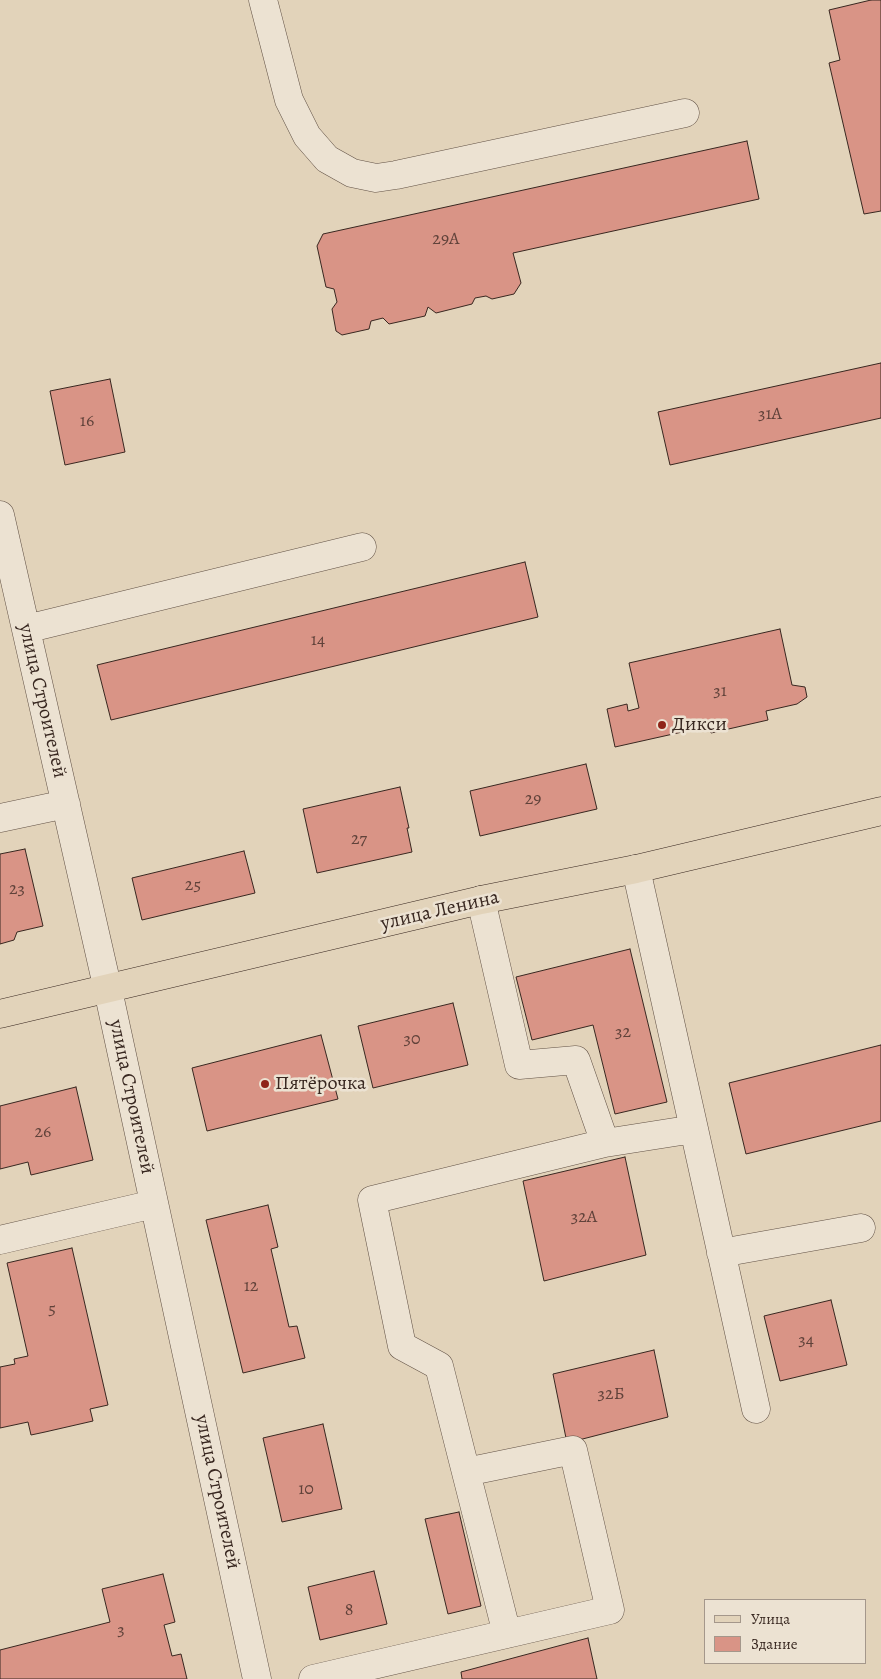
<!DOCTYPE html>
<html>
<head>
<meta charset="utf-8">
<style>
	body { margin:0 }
	#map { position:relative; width:881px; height:1679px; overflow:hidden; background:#e2d3ba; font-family:Alegreya,serif }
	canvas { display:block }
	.legend { position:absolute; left:704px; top:1599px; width:162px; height:65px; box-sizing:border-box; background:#ece2d2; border:1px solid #a4978b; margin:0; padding:6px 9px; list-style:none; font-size:15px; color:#382720 }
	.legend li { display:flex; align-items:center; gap:10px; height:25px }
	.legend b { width:25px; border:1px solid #a4978b }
</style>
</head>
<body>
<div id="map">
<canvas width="881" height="1679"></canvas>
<ul class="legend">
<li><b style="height:6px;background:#e2d3ba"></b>Улица</li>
<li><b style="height:14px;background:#d99486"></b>Здание</li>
</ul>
</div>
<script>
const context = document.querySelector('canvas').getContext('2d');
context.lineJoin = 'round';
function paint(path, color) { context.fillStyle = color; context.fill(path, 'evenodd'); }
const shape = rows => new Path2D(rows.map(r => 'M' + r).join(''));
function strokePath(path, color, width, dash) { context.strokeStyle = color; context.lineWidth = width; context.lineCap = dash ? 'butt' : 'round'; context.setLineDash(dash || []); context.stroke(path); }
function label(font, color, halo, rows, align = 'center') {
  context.font = font + ' Alegreya,serif'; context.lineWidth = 5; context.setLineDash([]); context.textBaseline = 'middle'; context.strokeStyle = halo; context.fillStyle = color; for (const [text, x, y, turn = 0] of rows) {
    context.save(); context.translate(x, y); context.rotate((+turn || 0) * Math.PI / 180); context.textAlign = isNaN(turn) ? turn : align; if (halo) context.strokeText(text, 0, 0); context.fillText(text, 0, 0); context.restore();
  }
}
const building = shape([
	[871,0,881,0,881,211,864,214,829,63,840,60,829,10,871,0],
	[747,141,759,199,513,253,521,283,514,294,492,299,486,296,475,298,472,304,436,313,428,307,425,316,389,324,383,318,371,321,369,329,342,335,336,331,332,309,337,302,334,289,326,287,317,246,323,234,747,141],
	[881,363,881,418,670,465,658,412,881,363],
	[110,379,125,452,65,465,50,391,110,379],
	[525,562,538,617,111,720,97,665,525,562],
	[780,629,792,685,805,687,807,697,797,704,766,711,768,720,711,733,709,726,615,747,607,709,627,704,628,711,639,708,629,663,780,629],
	[586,764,597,809,480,836,470,791,586,764],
	[400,787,409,828,407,828,412,852,317,873,303,809,400,787],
	[25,849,43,926,17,932,14,940,0,944,0,854,25,849],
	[244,851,255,893,142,920,132,878,244,851],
	[630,949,667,1102,615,1114,593,1025,532,1040,516,977,630,949],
	[453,1003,468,1065,373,1088,358,1026,453,1003],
	[321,1035,338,1099,207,1131,192,1068,321,1035],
	[881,1045,881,1121,746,1154,729,1083,881,1045],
	[76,1087,93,1160,31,1175,28,1162,0,1169,0,1106,76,1087],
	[625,1157,646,1255,544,1281,523,1181,625,1157],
	[268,1205,278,1247,271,1249,289,1327,297,1326,305,1358,243,1373,206,1220,268,1205],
	[72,1248,108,1405,90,1409,93,1421,45,1432,31,1435,28,1422,0,1428,0,1367,15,1364,14,1359,28,1356,7,1263,72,1248],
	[831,1300,847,1365,780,1381,764,1316,831,1300],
	[654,1350,668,1417,567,1443,553,1374,654,1350],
	[323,1424,342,1509,282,1522,263,1438,323,1424],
	[459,1512,481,1606,448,1614,425,1519,459,1512],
	[374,1571,387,1624,320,1640,308,1587,374,1571],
	[163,1574,175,1622,164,1625,172,1656,181,1654,187,1679,0,1679,0,1650,110,1622,102,1589,163,1574],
	[588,1638,597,1679,462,1679,461,1672,588,1638]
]);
paint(building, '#d99486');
strokePath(building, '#382720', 1);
const minor = shape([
	[263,0,289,100,307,136,327,159,352,173,376,178,396,175,685,113],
	[0,515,108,990,257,1679],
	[26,629,362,547],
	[0,818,66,804],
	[481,900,519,1065,576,1060,605,1143,694,1129,636,869],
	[694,1129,756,1409],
	[0,1240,154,1204],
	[721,1253,861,1228],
	[507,1634,439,1366,402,1346,372,1200,605,1143],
	[313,1679,610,1610,573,1450,466,1472]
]);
const major = shape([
	[0,1014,481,900,636,869,881,811]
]);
strokePath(minor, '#625246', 29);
strokePath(major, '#382720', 29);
strokePath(minor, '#ece2d2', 28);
strokePath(major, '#e2d3ba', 28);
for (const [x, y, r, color] of [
	[662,725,5,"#8f2418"],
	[265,1084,5,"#8f2418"]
]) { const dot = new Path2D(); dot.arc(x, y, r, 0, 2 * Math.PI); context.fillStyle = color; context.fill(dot); strokePath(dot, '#ece2d2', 2); }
label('18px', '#60423a', null, [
	["29А",446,240],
	["31А",770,415],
	["16",87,422],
	["14",318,641],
	["31",720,692],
	["29",533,800],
	["27",359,840],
	["25",193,886],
	["23",17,890],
	["32",623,1033],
	["30",412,1040],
	["26",43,1133],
	["32А",584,1218],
	["12",251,1287],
	["5",52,1310],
	["34",806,1341],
	["32Б",611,1395],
	["10",306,1490],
	["8",349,1611],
	["3",121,1631]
]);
label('20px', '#382720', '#ece2d2', [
	["улица Строителей",42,701,77],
	["улица Ленина",440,911,-13],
	["улица Строителей",131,1097,78],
	["улица Строителей",217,1492,78]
]);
label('20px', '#382720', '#ece2d2', [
	["Дикси",672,725],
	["Пятёрочка",275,1084]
], 'left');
</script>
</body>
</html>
